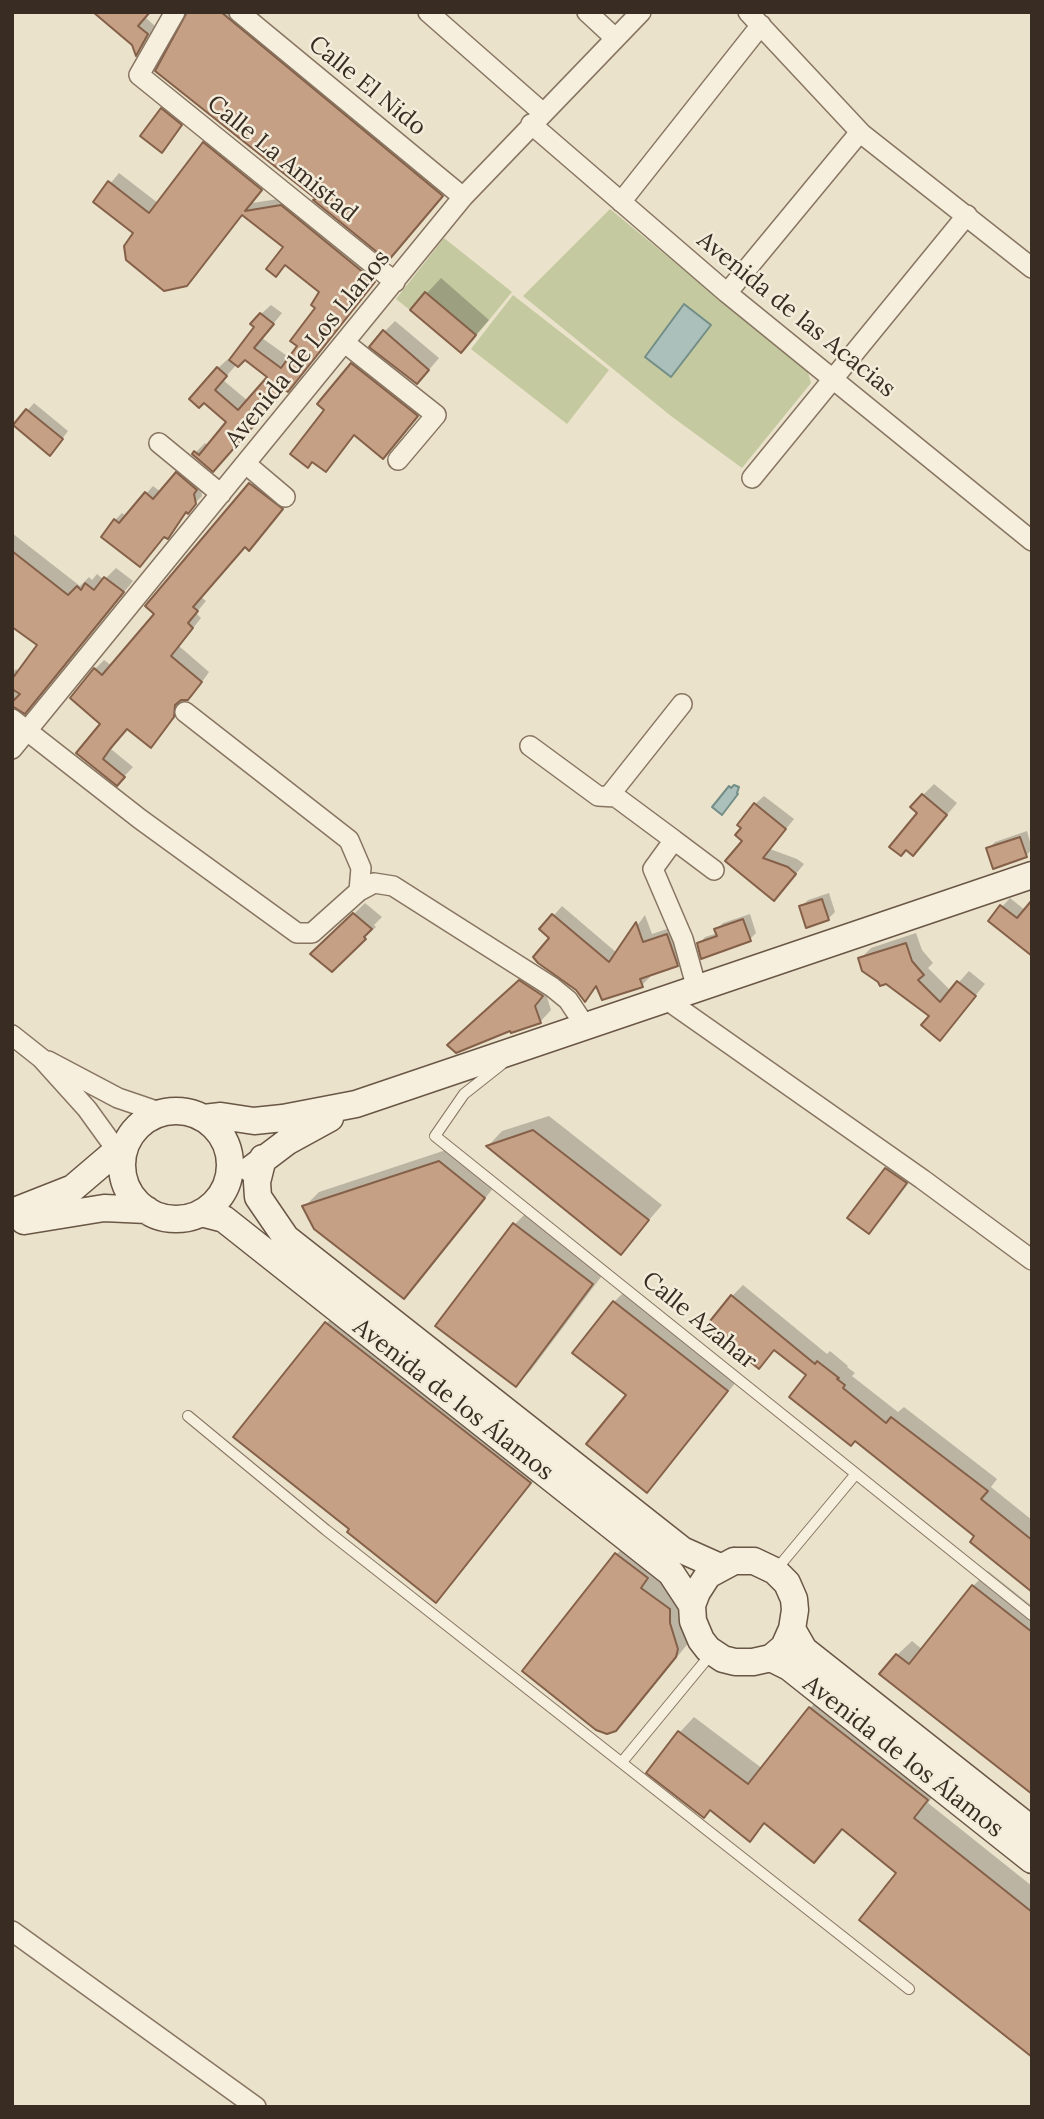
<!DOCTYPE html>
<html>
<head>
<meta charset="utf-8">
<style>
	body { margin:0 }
	#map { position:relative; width:1044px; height:2119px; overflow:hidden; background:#ebe2cb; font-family:Lora,serif }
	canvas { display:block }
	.frame { position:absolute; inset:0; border:14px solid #392d23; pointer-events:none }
</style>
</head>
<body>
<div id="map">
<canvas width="1044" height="2119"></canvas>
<div class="frame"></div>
</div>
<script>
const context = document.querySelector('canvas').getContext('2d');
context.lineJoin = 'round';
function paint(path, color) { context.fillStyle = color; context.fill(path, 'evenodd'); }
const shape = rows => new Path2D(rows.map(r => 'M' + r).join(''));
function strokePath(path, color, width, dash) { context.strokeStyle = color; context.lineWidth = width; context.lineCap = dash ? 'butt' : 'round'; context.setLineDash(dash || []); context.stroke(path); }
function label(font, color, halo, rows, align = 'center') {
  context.font = font + ' Lora,serif'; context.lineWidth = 5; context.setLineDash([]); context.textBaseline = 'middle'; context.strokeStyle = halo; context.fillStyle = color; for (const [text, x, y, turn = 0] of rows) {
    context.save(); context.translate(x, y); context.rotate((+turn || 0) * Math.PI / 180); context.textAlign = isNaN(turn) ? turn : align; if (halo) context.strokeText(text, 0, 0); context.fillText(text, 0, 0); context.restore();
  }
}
paint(shape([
	[610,209,808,372,811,383,742,468,671,416,523,296],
	[444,238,512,292,463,352,396,299],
	[513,295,609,370,567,424,471,349]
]), '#c4c9a0');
const water = shape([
	[684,304,711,325,671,377,645,357,684,304],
	[734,785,739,787,737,793,738,794,722,815,712,807,729,786,731,788,734,785]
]);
paint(water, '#abc0ba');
strokePath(water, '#728e87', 2);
paint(shape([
	[104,12,145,17,155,26,144,45,137,52,134,44],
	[188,12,239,12,449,187,396,251],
	[173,99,192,113,162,151,162,110],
	[214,134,270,180,252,203,291,197,383,271,297,381,285,388,213,469,194,454,205,443,209,446,228,422,204,401,218,368,228,359,230,361,256,327,261,314,271,305,282,313,262,338,290,358,299,346,317,307,322,292,287,264,276,275,285,246,243,214,195,274,135,233,95,202,119,173,158,203],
	[245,358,270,376,248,401,223,380,237,364],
	[441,278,489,320,475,336,412,309],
	[395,321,439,358,428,371,384,332],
	[366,351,431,402,383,456,356,434,326,470,326,409,352,365],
	[34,403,68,431,57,446,15,425],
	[184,467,201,485,202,496,187,511,174,530,167,537,165,535,147,558,115,520,122,513,126,516,153,486,161,492],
	[260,475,291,499,258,540,249,549,245,545,201,597,206,601,196,613,201,618,179,646,209,672,197,689,183,699,182,706,151,746,128,727,119,738,111,749,133,767,117,784,78,753,103,724,95,669,104,660,112,666,157,614,147,606],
	[12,533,80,586,89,577,92,580,97,574,104,580,116,568,133,581,35,701,12,703,12,673,16,669,20,672,39,644,12,624],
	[934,784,957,803,924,842,920,813,923,795],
	[764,796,794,819,770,849,797,859,804,864,783,890,744,841,755,804],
	[1027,831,1032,849,1026,856,988,849,995,842],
	[829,893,835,912,828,919,801,907,808,900],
	[1010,898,1025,910,1032,950,990,920],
	[365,903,382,917,374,925,376,927,331,970,313,954],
	[562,906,617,953,645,915,652,934,676,926,686,956,677,965,649,974,650,977,642,985,598,985,585,999,552,938,542,929],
	[750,914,756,933,750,939,699,944,705,937,718,933,716,930,723,923],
	[916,933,922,950,933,963,928,968,951,991,969,971,985,984,940,1038,932,1015,860,959,871,948],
	[531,970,546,994,551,1010,540,1022,511,1029,460,1035],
	[549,1116,662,1205,621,1252,488,1146,502,1131],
	[455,1147,498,1182,419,1282,404,1297,304,1207,319,1192],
	[897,1158,917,1172,880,1221,869,1232,886,1169],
	[529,1210,607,1269,531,1370,516,1385,514,1225],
	[743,1285,827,1354,830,1351,848,1366,847,1367,855,1373,852,1376,898,1412,904,1407,997,1479,991,1487,1032,1520,1032,1589,808,1375,775,1349,759,1367,732,1296],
	[628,1288,741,1376,660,1476,646,1490,628,1395,614,1302],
	[341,1309,544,1468,451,1585,436,1600,326,1324],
	[631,1539,684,1594,690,1641,631,1714,615,1730,525,1671,617,1554],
	[988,1571,1032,1606,1032,1792,897,1655,912,1641,923,1650,973,1586],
	[825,1693,941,1785,928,1803,1032,1886,1032,2055,898,1873,844,1828,828,1845,766,1822,750,1840,711,1808,649,1772,680,1732,694,1717,763,1769,810,1708]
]), '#0003');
const building = shape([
	[93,12,150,12,138,26,148,34,136,56,132,45,93,12],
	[187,12,221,12,443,196,388,261,313,200,316,199,155,71,187,12],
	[161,108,182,125,162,153,140,136,161,108],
	[203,142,262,190,245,211,281,205,375,282,288,392,285,390,213,472,192,454,194,451,199,455,226,422,204,403,199,408,189,399,217,367,227,376,215,390,238,410,267,377,245,360,238,367,229,360,254,327,250,324,260,313,274,324,254,348,281,368,297,346,290,341,315,308,311,305,319,292,285,265,276,277,266,269,283,247,242,215,187,286,164,291,126,260,124,246,133,233,93,202,108,181,149,213,203,142],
	[425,292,476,335,461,353,410,310,425,292],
	[383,330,429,370,417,384,369,347,383,330],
	[351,363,418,416,383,459,354,435,326,472,312,462,308,468,290,454,324,410,317,404,351,363],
	[26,409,63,439,50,456,13,425,26,409],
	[176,472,197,490,194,494,196,504,188,514,186,512,168,539,164,537,140,567,101,537,114,519,119,523,145,492,153,499,176,472],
	[249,483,283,509,249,551,245,547,193,607,198,611,188,623,193,628,171,656,202,682,188,700,181,700,175,705,174,717,151,748,127,729,110,749,103,759,125,777,117,786,76,753,100,724,70,698,94,668,102,675,154,614,145,606,249,483],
	[12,551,68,595,77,586,81,590,85,583,94,590,104,577,124,592,25,714,12,706,12,702,20,694,12,689,12,679,37,645,12,627,12,551],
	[922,794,947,815,913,856,906,850,901,856,889,847,917,813,910,807,922,794],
	[754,803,786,829,763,858,788,867,796,874,774,901,725,861,742,841,735,835,741,828,737,825,754,803],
	[1020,837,1027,857,993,869,986,848,1020,837],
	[822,899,829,920,806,928,799,906,822,899],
	[1032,900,1032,956,988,921,1000,905,1017,918,1032,900],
	[353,913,372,929,364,937,366,939,332,972,310,954,353,913],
	[552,914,609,962,636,922,643,942,667,934,678,966,640,979,643,987,602,1000,596,986,585,1002,576,990,538,963,533,957,549,938,539,929,552,914],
	[743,919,751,941,701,959,697,943,717,936,714,929,743,919],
	[906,943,912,961,924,975,918,980,940,1002,957,981,976,996,940,1041,921,1025,929,1016,886,984,880,986,878,982,862,971,858,958,906,943],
	[519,980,543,996,535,1006,541,1023,511,1033,510,1031,456,1053,447,1045,519,980],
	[533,1130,649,1220,621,1255,486,1146,533,1130],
	[439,1161,485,1198,404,1299,314,1229,302,1206,439,1161],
	[885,1168,907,1183,869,1234,847,1218,885,1168],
	[513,1223,593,1284,516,1387,435,1326,513,1223],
	[731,1295,815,1364,817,1361,839,1378,837,1379,845,1385,843,1388,886,1423,891,1417,988,1491,981,1499,1032,1540,1032,1592,970,1542,974,1536,855,1441,851,1446,789,1397,806,1375,774,1350,759,1369,706,1326,731,1295],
	[613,1301,728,1391,647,1493,586,1444,626,1395,572,1353,613,1301],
	[325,1322,531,1483,436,1603,347,1532,349,1529,233,1437,325,1322],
	[615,1553,648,1578,641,1588,670,1609,670,1623,678,1649,676,1657,616,1731,607,1734,596,1730,522,1671,615,1553],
	[972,1585,1032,1632,1032,1794,879,1674,896,1654,909,1664,972,1585],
	[809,1707,928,1800,914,1818,1032,1912,1032,2057,859,1920,896,1873,842,1829,814,1863,764,1823,750,1842,710,1810,704,1818,646,1773,678,1731,748,1784,809,1707]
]);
paint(building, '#c6a085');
strokePath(building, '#846049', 2);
const lane = shape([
	[502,1064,464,1094,435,1136,1032,1615],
	[188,1416,326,1530,909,1989],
	[775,1571,855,1475],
	[622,1762,711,1654]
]);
const street = shape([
	[175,12,139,75,395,282],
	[239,12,463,197],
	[428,12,543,113],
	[587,12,615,38],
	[748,12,862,134,1032,268],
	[531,124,727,293,1032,541],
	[621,202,761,25],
	[727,293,860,132],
	[345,343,436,415,398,460],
	[159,443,221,494],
	[246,464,285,497],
	[752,478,967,215],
	[185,712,349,840,361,868,359,891],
	[12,719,140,819,297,933,312,933,359,891,374,883,393,886,552,987,568,1000,586,1027],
	[530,746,598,796,616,797,674,840,653,869,683,939,697,989],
	[12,749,463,197,641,12],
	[609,796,682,704],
	[674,840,714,870],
	[667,1000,922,1179,1032,1260],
	[12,1035,41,1058,87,1109,113,1145,122,1163],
	[48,1061,118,1098,162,1113],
	[12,1931,256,2107]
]);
const secondary = shape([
	'122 1165a54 54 0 1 1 108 0a54 54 0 1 1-108 0Z',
	[204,1118,221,1116,254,1121,283,1118,356,1104,1032,875],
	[263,1158,257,1182,258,1197,286,1238,682,1550,720,1567],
	[251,1169,288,1141,330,1118],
	[12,1212,73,1188,127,1142],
	[201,1213,224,1219,671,1573,692,1605],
	[24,1221,104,1208,147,1210],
	[734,1561,754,1561,775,1571,787,1583,794,1599,795,1610,792,1629,784,1647,771,1658,753,1662,735,1662,723,1659,708,1649,701,1640,693,1621,692,1605,697,1592,708,1575,734,1561],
	[792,1629,804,1650,1032,1830],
	[771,1658,789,1667,1032,1860]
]);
strokePath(lane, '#877561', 12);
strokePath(street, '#877561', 22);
strokePath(secondary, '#695644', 29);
strokePath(lane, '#f6efde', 10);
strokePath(street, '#f6efde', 19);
strokePath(secondary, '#f6efde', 26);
label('24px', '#392d23', '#f3ecda', [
	["Calle El Nido",367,86,39],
	["Calle La Amistad",282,159,39],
	["Avenida de las Acacias",796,315,39],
	["Avenida de Los Llanos",308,349,-51],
	["Calle Azahar",699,1321,39],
	["Avenida de los Álamos",453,1400,38],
	["Avenida de los Álamos",903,1757,38]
]);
</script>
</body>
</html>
